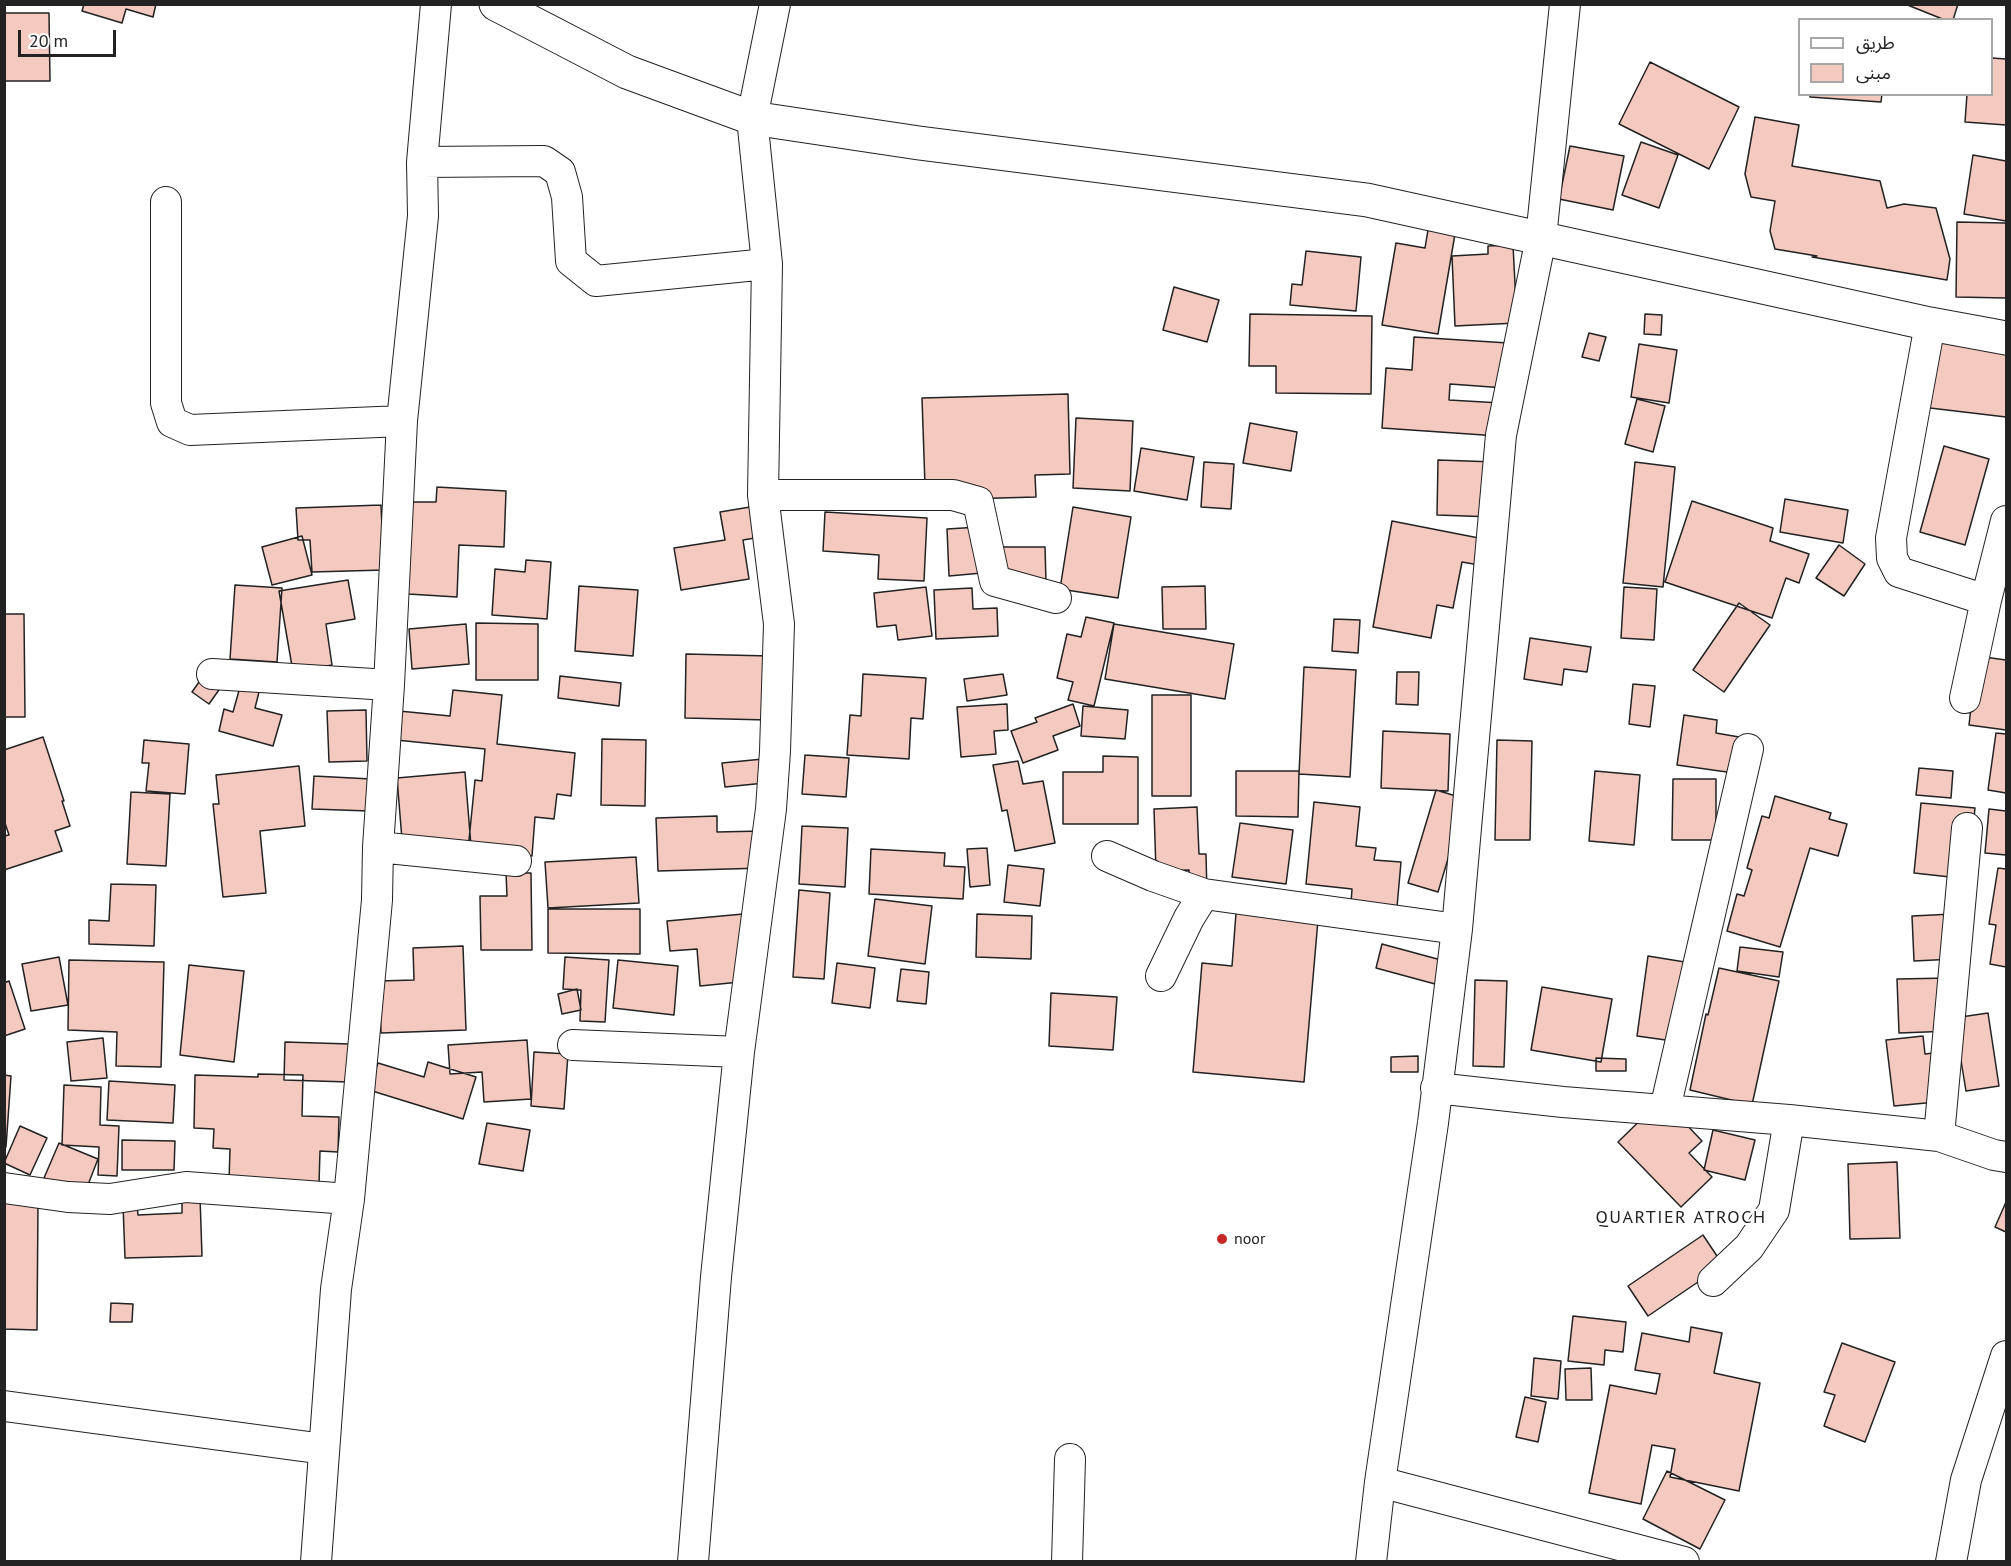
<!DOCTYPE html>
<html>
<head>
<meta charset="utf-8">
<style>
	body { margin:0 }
	#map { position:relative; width:2011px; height:1566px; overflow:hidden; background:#fff; font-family:"PT Sans","Noto Sans Arabic",sans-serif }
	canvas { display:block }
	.frame { position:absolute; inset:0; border:6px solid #222; pointer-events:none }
	.legend { position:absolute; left:1798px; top:18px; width:195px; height:78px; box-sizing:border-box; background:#fff; border:2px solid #a7a7a7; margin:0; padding:8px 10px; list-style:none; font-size:18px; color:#222 }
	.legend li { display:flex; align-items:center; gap:12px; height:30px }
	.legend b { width:30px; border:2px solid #a7a7a7 }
	.scale { position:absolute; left:18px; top:30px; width:98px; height:27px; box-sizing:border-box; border:3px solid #222; border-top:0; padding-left:8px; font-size:18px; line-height:21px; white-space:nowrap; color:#222; -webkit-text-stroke:4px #fff; paint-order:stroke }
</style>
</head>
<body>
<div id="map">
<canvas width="2011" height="1566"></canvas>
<div class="frame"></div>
<ul class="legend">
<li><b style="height:8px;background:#fff"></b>طريق</li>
<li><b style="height:16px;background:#f3c9c0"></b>مبنى</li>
</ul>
<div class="scale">20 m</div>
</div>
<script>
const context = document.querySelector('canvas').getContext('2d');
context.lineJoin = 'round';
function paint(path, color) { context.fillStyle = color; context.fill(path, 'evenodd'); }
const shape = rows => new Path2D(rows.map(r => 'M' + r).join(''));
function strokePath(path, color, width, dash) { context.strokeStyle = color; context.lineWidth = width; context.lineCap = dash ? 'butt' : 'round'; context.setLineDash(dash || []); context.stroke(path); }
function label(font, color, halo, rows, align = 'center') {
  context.font = font + ' "PT Sans",sans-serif'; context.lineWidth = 4.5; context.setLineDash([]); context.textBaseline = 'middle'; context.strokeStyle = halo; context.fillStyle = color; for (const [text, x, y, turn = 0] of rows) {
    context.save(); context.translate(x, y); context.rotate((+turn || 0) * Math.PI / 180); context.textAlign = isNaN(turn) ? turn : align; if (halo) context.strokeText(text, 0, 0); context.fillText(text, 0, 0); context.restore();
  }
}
const building = shape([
	[84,4,156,4,153,17,126,9,122,23,82,11,84,4],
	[1905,4,1958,4,1953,20,1945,20,1905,4],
	[4,13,49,13,50,81,4,81,4,13],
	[1992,58,2006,59,2006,125,1965,122,1967,94,1992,94,1992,58],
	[1650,62,1739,107,1709,169,1619,124,1650,62],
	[1810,94,1882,94,1881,102,1810,97,1810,94],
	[1755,117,1799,125,1792,166,1880,181,1887,208,1904,204,1936,208,1950,259,1947,280,1812,257,1817,256,1775,249,1770,231,1775,201,1751,197,1745,174,1755,117],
	[1641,142,1678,155,1659,208,1622,195,1641,142],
	[1570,146,1624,156,1613,210,1559,199,1570,146],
	[1973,155,2006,161,2006,221,1964,214,1973,155],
	[1957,222,2006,223,2006,298,1956,297,1957,222],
	[1428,230,1455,234,1438,334,1382,325,1396,243,1425,248,1428,230],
	[1513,245,1517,323,1455,326,1452,256,1488,254,1488,246,1513,245],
	[1306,251,1361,257,1356,311,1290,305,1292,284,1302,285,1306,251],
	[1174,287,1219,300,1207,342,1163,330,1174,287],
	[1250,314,1372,316,1371,394,1276,393,1276,366,1249,366,1250,314],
	[1645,314,1662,315,1661,335,1644,334,1645,314],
	[1589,333,1606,337,1599,361,1582,357,1589,333],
	[1414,337,1508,343,1505,388,1450,384,1449,400,1501,403,1498,436,1382,428,1386,368,1412,370,1414,337],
	[1937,341,2006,349,2006,417,1930,408,1937,341],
	[1639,344,1677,350,1669,403,1631,397,1639,344],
	[1068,394,1070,474,1035,475,1036,497,964,499,925,486,922,398,1068,394],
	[1637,399,1665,406,1653,452,1625,444,1637,399],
	[1076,418,1133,421,1130,491,1073,488,1076,418],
	[1250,423,1297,432,1291,471,1243,463,1250,423],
	[1944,446,1989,459,1965,545,1920,532,1944,446],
	[1141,448,1194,457,1187,500,1134,491,1141,448],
	[1438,460,1496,462,1494,517,1437,515,1438,460],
	[1204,462,1234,464,1231,509,1201,507,1204,462],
	[1635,462,1675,467,1663,587,1623,583,1635,462],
	[437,487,506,491,504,547,459,545,457,597,408,594,411,502,436,502,437,487],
	[1785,499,1848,510,1843,543,1780,532,1785,499],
	[1692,501,1773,528,1770,541,1809,554,1799,583,1786,578,1772,618,1665,582,1692,501],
	[768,504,773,535,743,540,749,579,681,590,674,548,725,540,720,512,768,504],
	[381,505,384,570,312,572,310,540,298,540,296,508,381,505],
	[1073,507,1131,517,1118,598,1060,589,1073,507],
	[825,512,927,518,924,581,878,579,879,555,823,551,825,512],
	[1392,521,1489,540,1485,566,1462,562,1453,608,1437,605,1431,638,1373,627,1392,521],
	[979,527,982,573,949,576,947,529,979,527],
	[302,536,312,575,272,585,262,547,302,536],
	[1839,545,1865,564,1844,596,1816,578,1839,545],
	[1002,547,1045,547,1046,582,1002,583,1002,547],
	[526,560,551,562,547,619,492,615,495,569,525,572,526,560],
	[348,580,355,619,326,624,332,665,293,672,279,591,348,580],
	[235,585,282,588,277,662,230,659,235,585],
	[579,586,638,590,633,656,575,651,579,586],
	[1205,586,1206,629,1163,629,1162,587,1205,586],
	[926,587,932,636,898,640,896,625,877,627,874,593,926,587],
	[1624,587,1657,589,1654,640,1621,638,1624,587],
	[972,588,973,609,997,608,998,636,936,639,934,590,972,588],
	[1739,603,1770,625,1724,692,1693,670,1739,603],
	[4,614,24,614,25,717,4,717,4,614],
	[1086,617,1114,623,1094,706,1068,700,1073,682,1057,678,1067,634,1081,637,1086,617],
	[1334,619,1360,620,1358,653,1332,651,1334,619],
	[476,623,538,624,538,680,476,680,476,623],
	[466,624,469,664,412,669,409,629,466,624],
	[1114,624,1234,644,1225,699,1105,679,1114,624],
	[1530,638,1591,647,1587,672,1564,669,1562,685,1524,679,1530,638],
	[686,654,770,656,768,720,685,718,686,654],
	[1977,656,2006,660,2006,730,1969,725,1977,656],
	[1304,667,1356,670,1350,777,1299,774,1304,667],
	[1397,672,1419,672,1418,705,1396,704,1397,672],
	[863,674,926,678,923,719,911,718,909,759,847,755,850,715,861,716,863,674],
	[1003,674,1007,695,967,701,964,679,1003,674],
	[204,675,221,687,209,704,192,692,204,675],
	[560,676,621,683,619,706,558,698,560,676],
	[1633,684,1655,686,1650,727,1629,724,1633,684],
	[240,687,259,692,255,708,282,715,273,746,219,731,224,709,233,712,240,687],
	[453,690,502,695,497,744,575,753,571,796,557,794,554,819,535,817,532,856,468,850,475,780,482,781,485,749,396,740,399,711,450,716,453,690],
	[1152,695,1191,695,1191,796,1152,796,1152,695],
	[1007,704,1008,730,994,731,996,754,961,757,957,707,1007,704],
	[1073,704,1080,726,1053,736,1058,750,1023,763,1011,731,1037,722,1035,718,1073,704],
	[1083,706,1128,710,1125,739,1081,736,1083,706],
	[366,710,367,761,329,762,327,711,366,710],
	[1684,715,1717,720,1716,733,1739,737,1734,773,1677,765,1684,715],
	[1383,731,1450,734,1448,791,1381,788,1383,731],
	[1996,733,2006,734,2006,793,1988,790,1996,733],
	[43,737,64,801,62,801,70,826,55,831,62,851,4,870,4,836,9,835,4,820,4,750,43,737],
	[602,739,646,740,645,806,601,805,602,739],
	[144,740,189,744,185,794,146,791,149,763,142,763,144,740],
	[1497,740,1532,741,1530,840,1495,840,1497,740],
	[805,755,849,758,846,797,802,794,805,755],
	[1103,756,1138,757,1138,824,1063,824,1063,772,1103,772,1103,756],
	[763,759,765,783,725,787,722,763,763,759],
	[1018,761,1023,784,1043,781,1055,843,1015,851,1007,810,1002,811,993,765,1018,761],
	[299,766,305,826,260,831,266,893,223,897,213,804,219,804,216,775,299,766],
	[1919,768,1953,771,1951,798,1916,795,1919,768],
	[1236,771,1299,771,1298,817,1236,816,1236,771],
	[1595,771,1640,775,1634,845,1589,841,1595,771],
	[465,772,471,846,403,852,397,778,465,772],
	[314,776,371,779,369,811,312,809,314,776],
	[1673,779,1716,779,1716,840,1672,840,1673,779],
	[1436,790,1466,799,1438,892,1408,883,1436,790],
	[131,792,170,794,166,866,127,864,131,792],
	[1775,796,1831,813,1829,819,1847,824,1838,856,1810,848,1780,947,1727,931,1737,894,1744,896,1752,870,1747,868,1762,816,1769,818,1775,796],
	[1314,802,1360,807,1356,846,1376,848,1374,860,1401,862,1397,907,1351,903,1352,889,1306,884,1314,802],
	[1921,803,1975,808,1968,879,1914,873,1921,803],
	[1197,807,1199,854,1206,854,1207,894,1189,894,1189,870,1156,871,1154,809,1197,807],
	[1989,809,2006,811,2006,855,1985,853,1989,809],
	[717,816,717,832,762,831,764,868,658,871,656,818,717,816],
	[1240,823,1293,830,1286,884,1232,877,1240,823],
	[802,826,848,828,845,887,799,884,802,826],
	[987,848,990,885,970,887,967,849,987,848],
	[871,849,945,853,944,866,965,867,963,899,869,894,871,849],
	[636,857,639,903,548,908,545,862,636,857],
	[1008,865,1044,869,1040,906,1004,902,1008,865],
	[1998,868,2006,869,2006,967,1990,964,1996,925,1989,924,1998,868],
	[506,873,531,873,532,950,481,950,480,896,507,896,506,873],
	[111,884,156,885,154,946,89,944,89,920,109,921,111,884],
	[799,890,830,893,824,979,793,977,799,890],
	[875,899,932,906,925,964,868,956,875,899],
	[548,909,640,909,640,954,548,953,548,909],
	[754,913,760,980,700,986,697,949,670,951,667,921,754,913],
	[1236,913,1318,920,1304,1082,1193,1072,1202,963,1232,966,1236,913],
	[977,914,1032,916,1031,959,976,957,977,914],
	[1953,914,1955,959,1914,961,1912,916,1953,914],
	[1382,944,1441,960,1435,984,1376,968,1382,944],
	[463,946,466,1030,381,1033,379,981,414,980,413,948,463,946],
	[1740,947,1783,952,1779,977,1737,971,1740,947],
	[1648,956,1691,963,1680,1042,1637,1036,1648,956],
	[59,957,68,1005,31,1011,22,964,59,957],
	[565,957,609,960,605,1022,580,1021,581,990,563,989,565,957],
	[69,960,164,962,161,1067,116,1066,117,1032,68,1030,69,960],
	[618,960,678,966,674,1015,613,1008,618,960],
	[837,963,875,968,870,1008,832,1003,837,963],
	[189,965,244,971,234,1062,180,1055,189,965],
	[1719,968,1779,981,1752,1105,1690,1090,1706,1014,1708,1015,1719,968],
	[901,969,929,972,926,1004,897,1001,901,969],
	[1950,978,1952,1031,1899,1033,1897,979,1950,978],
	[1475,980,1507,981,1504,1067,1473,1066,1475,980],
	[9,981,25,1029,4,1036,4,983,9,981],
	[1542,987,1612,999,1601,1062,1531,1050,1542,987],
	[577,989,581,1010,562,1014,558,994,577,989],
	[1051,993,1117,997,1113,1050,1049,1046,1051,993],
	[1988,1013,1999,1086,1966,1091,1954,1018,1988,1013],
	[1923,1036,1925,1054,1942,1052,1947,1101,1894,1106,1886,1040,1923,1036],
	[103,1038,107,1078,71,1081,67,1042,103,1038],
	[527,1040,531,1099,484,1102,482,1072,450,1074,448,1045,527,1040],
	[285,1042,350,1044,349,1082,284,1080,285,1042],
	[534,1052,568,1054,564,1109,531,1106,534,1052],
	[1418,1056,1418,1072,1391,1072,1391,1057,1418,1056],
	[1596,1058,1626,1059,1626,1071,1596,1071,1596,1058],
	[428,1062,476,1077,463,1119,369,1090,378,1063,424,1077,428,1062],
	[258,1074,303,1075,302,1116,339,1117,338,1152,320,1151,319,1184,229,1181,230,1149,213,1148,214,1129,194,1128,195,1075,258,1077,258,1074],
	[4,1075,11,1076,6,1147,4,1146,4,1075],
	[109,1081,175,1085,173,1123,107,1120,109,1081],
	[64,1085,101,1087,100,1125,119,1126,117,1176,98,1175,99,1147,62,1145,64,1085],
	[1662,1099,1702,1141,1689,1153,1712,1177,1681,1207,1618,1142,1662,1099],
	[487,1123,530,1130,523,1171,479,1164,487,1123],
	[20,1126,47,1138,30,1175,4,1163,20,1126],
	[1713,1130,1755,1140,1745,1180,1704,1170,1713,1130],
	[122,1140,175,1141,174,1170,122,1170,122,1140],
	[59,1143,98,1159,84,1195,44,1178,59,1143],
	[1897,1162,1900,1238,1850,1239,1848,1164,1897,1162],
	[200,1197,202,1256,125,1258,123,1205,137,1205,138,1215,182,1213,182,1198,200,1197],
	[2006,1202,2006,1232,1995,1227,2006,1202],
	[4,1203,38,1203,37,1330,4,1329,4,1203],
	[1703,1235,1723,1265,1648,1316,1628,1286,1703,1235],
	[111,1303,133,1304,132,1322,110,1322,111,1303],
	[1573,1316,1626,1322,1623,1352,1605,1350,1604,1365,1568,1361,1573,1316],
	[1691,1327,1722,1333,1714,1373,1760,1383,1739,1491,1670,1477,1675,1449,1652,1445,1641,1504,1589,1493,1610,1385,1656,1394,1660,1374,1635,1370,1642,1333,1689,1342,1691,1327],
	[1842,1343,1895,1362,1865,1442,1824,1426,1835,1395,1824,1392,1842,1343],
	[1534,1358,1561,1361,1558,1399,1531,1396,1534,1358],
	[1591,1368,1592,1400,1566,1400,1565,1369,1591,1368],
	[1525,1397,1546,1402,1538,1442,1516,1437,1525,1397],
	[1667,1471,1725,1500,1700,1549,1643,1519,1667,1471]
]);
paint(building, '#f3c9c0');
strokePath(building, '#222', 1.5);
const minor = shape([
	[422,162,544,161,560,172,567,197,571,261,596,281,767,264],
	[166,202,166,403,172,422,190,430,402,421],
	[1930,324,1891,538,1892,558,1899,572,1986,600,1965,698],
	[763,495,953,495,978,502,995,581,1056,598],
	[1986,600,2006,521],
	[212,674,389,685],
	[378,847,516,861],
	[1107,856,1153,876,1204,894,1457,929],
	[1161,976,1189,918,1204,894],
	[573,1045,739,1052],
	[1436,1088,1563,1102,1789,1120,1939,1136,1994,1155,2006,1157],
	[1665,1109,1748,749],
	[1939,1136,1967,828],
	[4,1188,68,1197,110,1199,186,1187,349,1199],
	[1713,1281,1749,1247,1774,1210,1789,1120],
	[4,1406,324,1449],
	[1380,1482,1684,1562],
	[316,1562,336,1289,349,1199,377,900,378,847,389,685,402,421,423,216,422,162,436,4],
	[693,1562,716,1277,739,1052,771,809,775,751,779,624,763,495,767,264,752,118,775,4],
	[1067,1562,1070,1459],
	[1371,1562,1380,1482,1433,1123,1457,929,1501,435,1541,238,1565,4],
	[1951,1562,1966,1480,2006,1356]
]);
const secondary = shape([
	[496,4,627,72,752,118,919,143,1367,200,1930,324,2006,338]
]);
strokePath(minor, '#222', 32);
strokePath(secondary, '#222', 35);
strokePath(minor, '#fff', 30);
strokePath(secondary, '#fff', 33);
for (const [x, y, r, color] of [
	[1222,1239,6,"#c62828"]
]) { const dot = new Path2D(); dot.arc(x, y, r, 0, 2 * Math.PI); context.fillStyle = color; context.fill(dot); strokePath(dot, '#fff', 2); }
label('16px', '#222', '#fff', [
	["noor",1234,1239]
], 'left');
context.letterSpacing = '1.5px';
label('18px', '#222', '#fff', [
	["QUARTIER ATROCH",1681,1218]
]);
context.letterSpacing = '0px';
</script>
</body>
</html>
